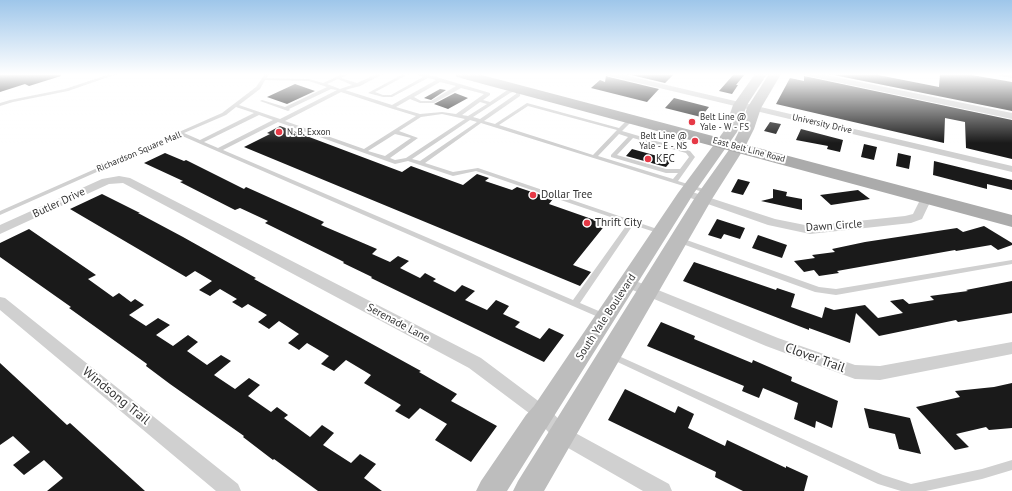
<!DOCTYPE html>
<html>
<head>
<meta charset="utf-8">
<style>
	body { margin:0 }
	canvas { display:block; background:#fff }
</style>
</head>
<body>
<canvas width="1012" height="491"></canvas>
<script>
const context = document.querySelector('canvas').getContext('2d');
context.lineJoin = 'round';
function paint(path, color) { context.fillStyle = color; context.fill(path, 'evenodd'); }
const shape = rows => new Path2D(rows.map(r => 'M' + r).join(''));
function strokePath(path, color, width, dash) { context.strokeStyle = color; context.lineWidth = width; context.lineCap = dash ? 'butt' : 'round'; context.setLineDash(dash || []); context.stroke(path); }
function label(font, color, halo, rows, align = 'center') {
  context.font = font + ' "PT Sans",sans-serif'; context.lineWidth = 4; context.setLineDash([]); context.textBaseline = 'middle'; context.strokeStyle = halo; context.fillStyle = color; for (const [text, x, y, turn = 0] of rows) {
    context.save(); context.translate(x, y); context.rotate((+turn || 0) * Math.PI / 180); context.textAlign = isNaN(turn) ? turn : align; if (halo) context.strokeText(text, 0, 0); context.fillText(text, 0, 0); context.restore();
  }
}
paint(shape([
	[0,74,60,74,61,76,29,86,25,84,0,92],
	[627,74,674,74,665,83],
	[734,74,745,74,736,85,738,85,732,94,719,91],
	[829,74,873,74,939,87,940,74,966,74,1012,82,1012,111],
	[606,76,609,77,659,89,647,102,591,88,600,80,605,82],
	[804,76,1012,120,1012,159,966,148,965,122,945,118,944,143,776,104,790,78,804,81],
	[295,84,315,91,287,104,267,97],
	[440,89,446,90,431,100,424,98],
	[455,93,468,98,448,109,434,104],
	[674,98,709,107,701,117,665,108],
	[770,122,781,124,776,134,764,131],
	[280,126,402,172,411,166,463,185,477,174,489,178,485,181,512,190,517,187,553,199,549,204,606,224,573,265,591,272,580,286,244,147,270,134,267,133],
	[801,129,843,140,840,152,827,149,828,146,796,140],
	[864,144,877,147,874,160,861,157],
	[632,149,672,160,666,167,626,156],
	[165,153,184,161,186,160,244,189,246,187,324,222,321,225,377,249,372,254,390,262,398,256,409,261,400,268,420,278,425,273,436,279,433,281,455,292,462,285,475,291,465,300,487,310,496,300,509,306,503,314,520,322,515,327,540,339,549,328,564,335,544,362,371,278,372,277,343,263,344,262,265,223,268,221,240,208,235,210,180,182,183,181,144,163],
	[898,153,911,156,909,169,896,166],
	[934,161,1012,180,1012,190,987,184,987,189,933,175],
	[738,179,750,182,743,195,731,192],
	[773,189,787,192,786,196,802,199,802,210,761,201,773,198],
	[858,190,870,199,831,205,820,195],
	[102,194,140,213,138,213,183,237,256,278,254,279,421,371,419,372,457,394,451,401,497,426,471,462,435,440,447,424,420,408,409,419,395,411,401,405,364,383,371,375,346,360,334,371,321,364,329,356,307,343,299,350,288,343,299,334,279,321,269,329,258,322,267,315,248,304,242,308,232,302,237,299,220,289,210,296,199,290,212,281,195,271,186,277,70,209],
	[717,219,745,228,740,239,724,234,721,239,708,235],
	[984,226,1012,243,1012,245,998,250,991,245,956,251,955,250,837,271,839,273,819,276,814,270,804,272,794,261,815,258,812,255,835,252,832,249,865,242,957,228,963,232],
	[29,229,96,275,88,279,113,297,119,293,131,302,135,299,144,305,129,315,146,326,158,318,170,325,156,335,173,346,188,335,198,342,187,351,207,365,221,355,231,361,214,375,235,389,249,378,260,385,248,396,271,412,277,407,288,415,284,418,310,437,322,425,334,433,323,445,351,463,360,454,376,464,364,478,382,491,318,491,274,459,273,460,243,437,244,436,170,384,146,366,147,364,69,308,71,307,0,257,0,243],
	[758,235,787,245,782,258,752,248],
	[694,262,776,290,777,288,795,294,791,307,822,318,825,307,834,310,865,305,878,318,903,313,890,301,903,299,909,304,934,300,930,296,968,291,966,290,1012,281,1012,313,958,322,956,320,879,336,856,313,850,343,809,328,809,330,683,281],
	[661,322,695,336,694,339,752,363,753,360,792,377,791,381,838,401,832,428,816,421,815,428,794,419,798,403,763,388,759,398,742,391,744,386,647,346],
	[0,363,67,425,70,423,145,491,47,491,63,478,44,460,24,475,13,465,30,452,13,436,0,445],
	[1012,383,1012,428,989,430,986,427,956,434,969,447,955,450,916,407,960,397,955,391,994,387],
	[625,389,675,413,678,406,694,414,688,428,725,446,727,440,786,468,786,466,808,476,804,491,743,491,715,477,716,472,608,420],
	[864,408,910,418,921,454,899,449,895,434,869,428]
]), '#1a1a1a');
paint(shape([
	[110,74,117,74,68,91,13,102,0,106,0,103,10,100,65,89,110,74],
	[265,74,269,74,267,78,309,79,323,83,342,74,348,74,341,78,357,83,377,74,383,74,360,86,345,90,392,105,436,80,428,78,392,97,383,97,368,93,403,74,409,74,375,92,383,95,391,95,423,77,417,74,430,75,490,93,490,95,483,100,490,102,506,91,521,88,520,96,484,121,495,124,527,103,619,128,629,118,633,118,633,120,622,131,690,151,695,157,678,181,710,191,711,192,710,193,706,193,481,123,425,163,453,172,478,168,663,231,664,232,663,233,661,234,633,225,580,303,608,315,609,317,608,319,605,320,180,135,0,215,0,211,222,113,256,87,265,74],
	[338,79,352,85,340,89,327,84,338,79],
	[265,80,309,81,327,87,285,107,262,100,260,101,288,111,290,110,289,109,331,89,337,90,280,119,239,105,260,89,265,80],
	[440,82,456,86,431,101,421,101,414,97,440,82],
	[461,88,484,94,456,114,442,112,420,114,396,107,410,99,420,103,434,103,461,88],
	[516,91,516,94,480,119,473,117,510,93,516,91],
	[341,92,390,108,416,116,364,149,285,121,341,92],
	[480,102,487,104,468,116,462,115,480,102],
	[528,106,617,130,593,155,499,125,528,106],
	[236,107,254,113,200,140,184,133,226,115,236,107],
	[442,114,465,119,406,158,395,160,390,158,418,138,399,131,421,117,442,114],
	[259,115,273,120,218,148,204,142,259,115],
	[470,120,477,122,420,161,412,159,470,120],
	[278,122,395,164,408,161,453,176,476,171,628,223,573,300,223,150,278,122],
	[395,134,411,138,385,156,368,151,395,134],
	[619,134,628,137,611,155,611,157,666,173,678,173,673,179,598,156,619,134],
	[633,138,686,153,689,157,680,169,666,169,617,155,633,138],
	[677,238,681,238,819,287,836,289,1012,260,1012,264,836,295,815,292,677,242,676,240,677,238],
	[612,353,883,475,911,484,982,469,1012,460,1012,470,982,479,926,491,901,491,878,484,609,358,608,356,609,354,612,353]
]), '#d0d0d0');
paint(shape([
	[605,74,620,74,1012,166,1012,172,609,76,605,74],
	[804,74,821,74,1012,113,1012,119,808,76,804,74],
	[999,74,1012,74,1012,78,1000,76,999,74],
	[119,176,130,178,481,358,549,409,568,429,669,484,672,491,643,491,556,441,537,419,469,368,123,183,109,184,0,234,0,225,102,179,119,176],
	[686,190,775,219,810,226,905,216,913,214,922,196,926,194,930,196,932,198,922,219,911,223,810,234,768,225,682,195,680,193,682,191,686,190],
	[628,278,778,338,855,365,880,366,1012,342,1012,354,880,380,855,379,766,346,623,286,621,283,623,280,628,278],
	[0,297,5,298,238,484,241,491,216,491,0,310,0,297]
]), '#d0d0d0');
paint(shape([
	[755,74,767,74,747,105,737,132,694,193,507,491,476,491,481,481,526,415,534,406,678,193,724,131,733,105,755,74],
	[769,74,781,74,761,108,754,129,745,147,712,199,544,491,513,491,518,481,694,199,731,147,740,129,747,108,769,74]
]), '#bdbdbd');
paint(shape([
	[455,74,478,74,1012,215,1012,227,457,77,455,74]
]), '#ababab');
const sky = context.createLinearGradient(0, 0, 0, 143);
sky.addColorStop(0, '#9ec6ea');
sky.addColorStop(0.52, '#fff');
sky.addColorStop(1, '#ffffff00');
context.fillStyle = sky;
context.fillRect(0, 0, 1012, 143);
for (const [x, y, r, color] of [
	[692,122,4,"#e63946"],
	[279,132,4,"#e63946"],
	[695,141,4,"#e63946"],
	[648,159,4,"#e63946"],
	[533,195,4,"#e63946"],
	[587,223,4,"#e63946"]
]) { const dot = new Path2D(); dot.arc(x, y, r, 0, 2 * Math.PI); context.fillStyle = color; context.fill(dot); strokePath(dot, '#fff', 1.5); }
label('9px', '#333', '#fff', [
	["Belt Line @",700,117],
	["Yale - W - FS",700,127],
	["N. B. Exxon",287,132],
	["Belt Line @",687,136,"right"],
	["Yale - E - NS",687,146,"right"]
], 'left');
label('9px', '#333', '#fff', [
	["University Drive",822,124,13],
	["East Belt Line Road",749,150,15],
	["Richardson Square Mall",139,152,-23]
]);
label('11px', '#333', '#fff', [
	["KFC",656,159],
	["Dollar Tree",541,195],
	["Thrift City",595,223]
], 'left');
label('11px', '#333', '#fff', [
	["Butler Drive",59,203,-25],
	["Dawn Circle",834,226,-4],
	["South Yale Boulevard",606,317,-57],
	["Serenade Lane",398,323,28]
]);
label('13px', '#333', '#fff', [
	["Clover Trail",815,358,20],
	["Windsong Trail",116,396,39]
]);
</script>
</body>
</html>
